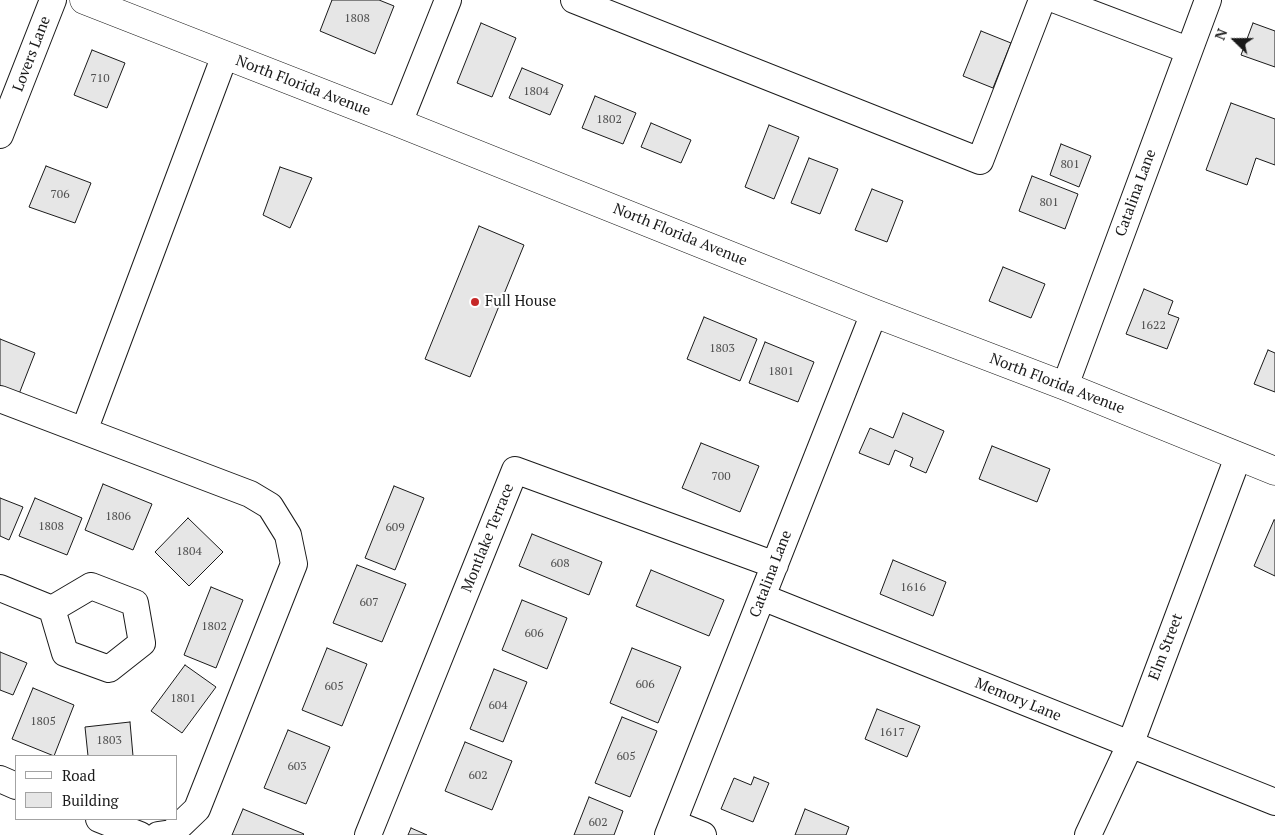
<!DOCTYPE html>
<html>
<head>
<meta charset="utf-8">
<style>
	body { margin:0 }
	#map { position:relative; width:1275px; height:835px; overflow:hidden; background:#fff; font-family:"PT Serif",serif }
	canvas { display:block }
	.legend { position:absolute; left:15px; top:755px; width:162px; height:65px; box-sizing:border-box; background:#fff; border:1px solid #a3a3a3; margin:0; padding:6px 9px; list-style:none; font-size:15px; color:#1a1a1a }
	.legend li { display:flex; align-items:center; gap:10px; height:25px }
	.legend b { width:25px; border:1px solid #a3a3a3 }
	.north { position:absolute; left:1210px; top:15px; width:50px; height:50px; -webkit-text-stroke:4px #fff; paint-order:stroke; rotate:292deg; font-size:14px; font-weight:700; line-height:20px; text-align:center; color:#1a1a1a }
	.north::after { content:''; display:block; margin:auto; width:18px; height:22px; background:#1a1a1a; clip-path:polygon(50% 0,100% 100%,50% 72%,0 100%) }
</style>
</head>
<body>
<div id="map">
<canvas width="1275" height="835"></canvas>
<ul class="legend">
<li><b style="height:6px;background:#fff"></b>Road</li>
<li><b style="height:14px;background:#e6e6e6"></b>Building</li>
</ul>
<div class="north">N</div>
</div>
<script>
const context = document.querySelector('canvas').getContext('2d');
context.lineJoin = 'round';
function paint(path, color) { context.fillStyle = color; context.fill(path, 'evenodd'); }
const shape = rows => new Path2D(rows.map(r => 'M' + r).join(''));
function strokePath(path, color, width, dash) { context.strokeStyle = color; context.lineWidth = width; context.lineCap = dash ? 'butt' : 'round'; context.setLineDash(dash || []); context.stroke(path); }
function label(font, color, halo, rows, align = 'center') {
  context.font = font + ' "PT Serif",serif'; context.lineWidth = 4; context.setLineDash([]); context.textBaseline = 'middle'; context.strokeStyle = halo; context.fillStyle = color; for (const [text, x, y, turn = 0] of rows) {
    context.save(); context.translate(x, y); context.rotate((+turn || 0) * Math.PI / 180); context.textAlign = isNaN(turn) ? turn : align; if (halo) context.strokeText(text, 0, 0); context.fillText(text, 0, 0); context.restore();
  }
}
const building = shape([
	[332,0,379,0,394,6,375,54,320,31,332,0],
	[481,23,516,38,492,97,457,83,481,23],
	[1253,23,1275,31,1275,67,1241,55,1253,23],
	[981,31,1011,43,993,88,963,76,981,31],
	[92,50,125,63,107,108,74,95,92,50],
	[522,68,563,85,550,115,509,98,522,68],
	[595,96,636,113,623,144,582,128,595,96],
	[1231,103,1275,119,1275,165,1256,158,1247,185,1206,170,1231,103],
	[651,123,691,140,681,163,641,147,651,123],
	[769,125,799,137,774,199,745,187,769,125],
	[1061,144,1091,156,1079,187,1050,175,1061,144],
	[809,158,838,169,820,214,791,203,809,158],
	[46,166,91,183,75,223,29,207,46,166],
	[280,167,312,178,290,228,263,215,280,167],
	[1032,176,1078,194,1065,229,1019,211,1032,176],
	[872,189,903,201,887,242,855,230,872,189],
	[479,226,524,245,470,377,425,359,479,226],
	[1003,267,1045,284,1031,318,989,301,1003,267],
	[1144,289,1173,301,1168,314,1179,318,1167,349,1126,334,1144,289],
	[704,317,757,339,740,381,687,359,704,317],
	[0,339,35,353,19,394,0,387,0,339],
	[765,342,814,362,798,402,749,383,765,342],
	[1268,350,1275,353,1275,392,1254,384,1268,350],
	[903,413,944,431,926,473,910,466,913,458,895,450,889,465,859,453,870,428,893,438,903,413],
	[701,443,759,466,740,512,682,488,701,443],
	[992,446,1050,469,1037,502,979,479,992,446],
	[103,484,152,504,133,550,85,530,103,484],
	[394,486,424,498,395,570,365,558,394,486],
	[0,498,23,507,9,540,0,536,0,498],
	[35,498,82,518,67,555,19,536,35,498],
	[188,518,223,552,189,586,155,552,188,518],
	[1274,520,1275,520,1275,576,1254,566,1274,520],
	[532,534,602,562,589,595,519,566,532,534],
	[893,560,946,582,933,616,880,594,893,560],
	[357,565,406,584,382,642,333,623,357,565],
	[651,570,724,600,709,636,636,606,651,570],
	[211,587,243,600,216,668,184,655,211,587],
	[522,600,567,618,547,669,502,650,522,600],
	[327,648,367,664,342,726,302,710,327,648],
	[632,648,681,667,658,723,610,703,632,648],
	[0,652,27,663,13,695,0,690,0,652],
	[185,665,216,687,182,733,151,711,185,665],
	[494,669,527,682,503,742,470,729,494,669],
	[33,688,74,705,54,756,12,739,33,688],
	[877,709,920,726,907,757,865,739,877,709],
	[622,717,657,731,630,797,595,783,622,717],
	[130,722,133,756,88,756,85,727,130,722],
	[288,730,330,747,306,804,264,788,288,730],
	[465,742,512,761,492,810,445,791,465,742],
	[754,777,769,783,753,822,721,809,734,778,751,785,754,777],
	[589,797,623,811,614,835,574,835,589,797],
	[243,809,304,834,303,835,232,835,243,809],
	[805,809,849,827,846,835,795,835,805,809],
	[411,828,427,835,408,835,411,828]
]);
paint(building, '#e6e6e6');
strokePath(building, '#1a1a1a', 1);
const minor = shape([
	[574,0,980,161,1042,0],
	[1056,0,1188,50],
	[399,123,448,0],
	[0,135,53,0],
	[1065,386,1208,0],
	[0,399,250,494,270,506,288,535,294,564,197,809,172,833,158,835],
	[84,431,225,55],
	[91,586,135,603,142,643,109,669,65,653,52,609,91,586],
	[0,588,52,609],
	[762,597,1275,802],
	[0,779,16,786],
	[99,819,140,835],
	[673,823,703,835],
	[368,835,515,470,775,565],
	[668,835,874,313],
	[1088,835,1130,745,1238,457]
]);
const major = shape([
	[84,0,399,123,874,313,1065,386,1275,471]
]);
strokePath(minor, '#1a1a1a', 28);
strokePath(major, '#1a1a1a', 29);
strokePath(minor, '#fff', 26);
strokePath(major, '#fff', 28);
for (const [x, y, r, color] of [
	[475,302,5,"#c62828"]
]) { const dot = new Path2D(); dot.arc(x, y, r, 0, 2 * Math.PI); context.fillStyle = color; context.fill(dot); strokePath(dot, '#fff', 2); }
label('12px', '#4d4d4d', null, [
	["1808",357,19],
	["710",100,79],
	["1804",536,92],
	["1802",609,120],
	["801",1070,165],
	["706",60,195],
	["801",1049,203],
	["1622",1153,326],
	["1803",722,349],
	["1801",781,372],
	["700",721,477],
	["1806",118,517],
	["1808",51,527],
	["609",395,528],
	["1804",189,552],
	["608",560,564],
	["1616",913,588],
	["607",369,603],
	["1802",214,627],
	["606",534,634],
	["606",645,685],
	["605",334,687],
	["1801",183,699],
	["604",498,706],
	["1805",43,722],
	["1617",892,733],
	["1803",109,741],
	["605",626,757],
	["603",297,767],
	["602",478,776],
	["602",598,823]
]);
label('15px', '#1a1a1a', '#fff', [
	["Lovers Lane",32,54,-69],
	["North Florida Avenue",303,86,21],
	["Catalina Lane",1136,193,-70],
	["North Florida Avenue",680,235,22],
	["North Florida Avenue",1057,384,21],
	["Montlake Terrace",488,538,-68],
	["Catalina Lane",771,574,-69],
	["Elm Street",1166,647,-69],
	["Memory Lane",1018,700,22]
]);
label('15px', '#1a1a1a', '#fff', [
	["Full House",485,302]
], 'left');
</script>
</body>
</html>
